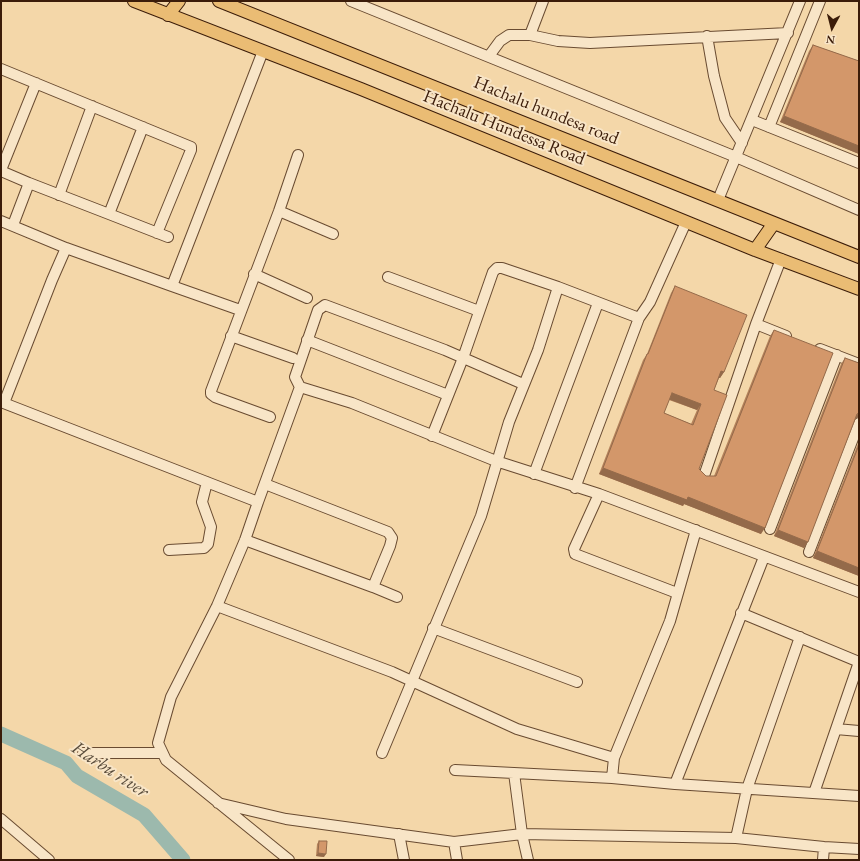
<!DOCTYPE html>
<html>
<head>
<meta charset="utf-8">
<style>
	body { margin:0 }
	#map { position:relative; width:860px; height:861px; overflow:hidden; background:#f4d7a9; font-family:"EB Garamond",serif }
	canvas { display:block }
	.frame { position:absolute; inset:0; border:2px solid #3b1c09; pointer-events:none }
	.north { position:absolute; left:812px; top:8px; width:40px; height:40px; -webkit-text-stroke:3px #f8e5c7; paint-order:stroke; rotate:187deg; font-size:11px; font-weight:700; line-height:16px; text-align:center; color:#3b1c09 }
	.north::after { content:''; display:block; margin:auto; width:14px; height:18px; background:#3b1c09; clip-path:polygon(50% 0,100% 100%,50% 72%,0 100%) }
</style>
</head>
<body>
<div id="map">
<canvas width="860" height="861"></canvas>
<div class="frame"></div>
<div class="north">N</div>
</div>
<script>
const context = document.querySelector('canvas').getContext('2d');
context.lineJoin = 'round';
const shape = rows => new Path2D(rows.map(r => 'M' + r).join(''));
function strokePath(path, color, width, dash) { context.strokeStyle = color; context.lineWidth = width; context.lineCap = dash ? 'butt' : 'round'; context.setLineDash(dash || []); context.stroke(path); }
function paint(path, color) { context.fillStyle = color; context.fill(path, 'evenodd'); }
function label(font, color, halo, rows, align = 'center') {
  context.font = font + ' "EB Garamond",serif'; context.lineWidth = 4; context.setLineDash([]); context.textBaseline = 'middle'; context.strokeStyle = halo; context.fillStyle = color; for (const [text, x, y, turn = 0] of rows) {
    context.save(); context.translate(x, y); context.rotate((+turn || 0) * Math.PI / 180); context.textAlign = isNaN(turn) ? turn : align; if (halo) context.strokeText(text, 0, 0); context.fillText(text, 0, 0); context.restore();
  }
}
strokePath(shape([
	[1,734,66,763,77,776,144,815,183,860]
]), '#9cb9ad', 15);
const minor = shape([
	[351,1,736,157,859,210],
	[530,35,543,1],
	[707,36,714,76,725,118,742,143],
	[489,56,500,41,509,35,530,35,558,41,590,43,788,33],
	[1,69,191,147,191,150,157,233],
	[752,120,859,163],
	[769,127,820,1],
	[1,170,36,83],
	[1,171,29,183,109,214,143,127],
	[59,195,92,106],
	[718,200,800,1],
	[279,211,333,234],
	[109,214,168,237],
	[1,221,66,248,172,286,263,51],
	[13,225,29,183],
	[254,274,307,298],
	[388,277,479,311],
	[172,286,240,310],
	[756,324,781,259],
	[231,336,293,358],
	[307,340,448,395],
	[820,349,859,364],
	[523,384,445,350,325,305,318,310,295,377,300,387,352,403,496,461,599,494,859,592],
	[1,402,258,502,300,387],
	[4,403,52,280,66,248],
	[270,417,215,397,211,394,211,391,279,211,298,155],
	[432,436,463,358,493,272,497,268,502,268,558,287,639,318],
	[534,474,598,303],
	[704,476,756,324,786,336],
	[575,488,639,318,650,302,686,222],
	[599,494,574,549,575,554,677,593],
	[258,502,245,540,217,606,171,697,158,743,166,760,289,860],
	[770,529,837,355],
	[245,540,373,587,390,546,392,538,388,532,265,484],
	[169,550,204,548,208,544,211,527,202,502,207,482],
	[809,552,859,423],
	[373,587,397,597],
	[217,606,392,672,517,729,614,758,670,621,696,530],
	[741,613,859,662],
	[433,628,577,682],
	[836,729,859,731],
	[83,753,161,753],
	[382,753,481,516,509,422,538,350,558,287],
	[455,770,612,778,675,784,859,796],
	[514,773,522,834,528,860],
	[612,778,614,758],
	[675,784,764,557],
	[814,793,859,662],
	[218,803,286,819,454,842,522,834,736,838,824,847,859,849],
	[1,819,49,860],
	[399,834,404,860],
	[736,838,747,789,800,637],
	[454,842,457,860],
	[823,860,824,847]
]);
const major = shape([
	[134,1,361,89,755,250,859,289],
	[219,1,859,257],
	[168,15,179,1],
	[755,250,774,223]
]);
strokePath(minor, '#694b31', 12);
strokePath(major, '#3b1c09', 14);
strokePath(minor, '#f8e5c7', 10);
strokePath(major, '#eabc74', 12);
paint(shape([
	[813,45,859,61,859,154,780,122,809,51],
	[675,286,724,372,720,378,719,378,714,390,699,469,706,476,714,476,770,336,774,330,761,534,684,504,683,506,599,474,643,360,647,354,671,293],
	[669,400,697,410,691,424,664,413],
	[845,358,859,363,859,417,858,417,856,418,804,548,774,536,841,364],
	[859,441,859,576,813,558],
	[319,841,324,857,316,856,317,844]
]), '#b5825b');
paint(shape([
	[784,116,859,146,859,154,780,122],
	[721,371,724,372,720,378,717,377],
	[672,393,701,404,697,410,668,399],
	[859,413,859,417,858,417,853,421],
	[603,468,688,497,765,528,761,534,684,504,683,506,599,474],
	[778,530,808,542,804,548,774,536],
	[817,551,859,568,859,576,813,558],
	[318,853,326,854,324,857,316,856]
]), '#946a4a');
const building = shape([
	[813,45,859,61,859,146,784,116,813,45],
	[675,286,747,315,724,372,721,371,714,390,727,395,699,469,706,476,716,476,774,330,833,353,765,528,688,497,687,500,603,468,647,354,648,354,675,286],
	[672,393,701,404,693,425,664,413,672,393],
	[845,358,859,363,859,413,857,414,808,542,778,530,845,358],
	[859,445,859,568,817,551,859,445],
	[319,841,327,841,326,854,318,853,319,841]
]);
paint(building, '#d3976a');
strokePath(building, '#946a4a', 1);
label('18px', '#3b1c09', '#f8e5c7', [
	["Hachalu hundesa road",546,111,22],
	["Hachalu Hundessa Road",504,128,22]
]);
label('italic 19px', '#584b3a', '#f8e5c7', [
	["Harbu river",110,770,33]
]);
</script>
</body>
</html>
